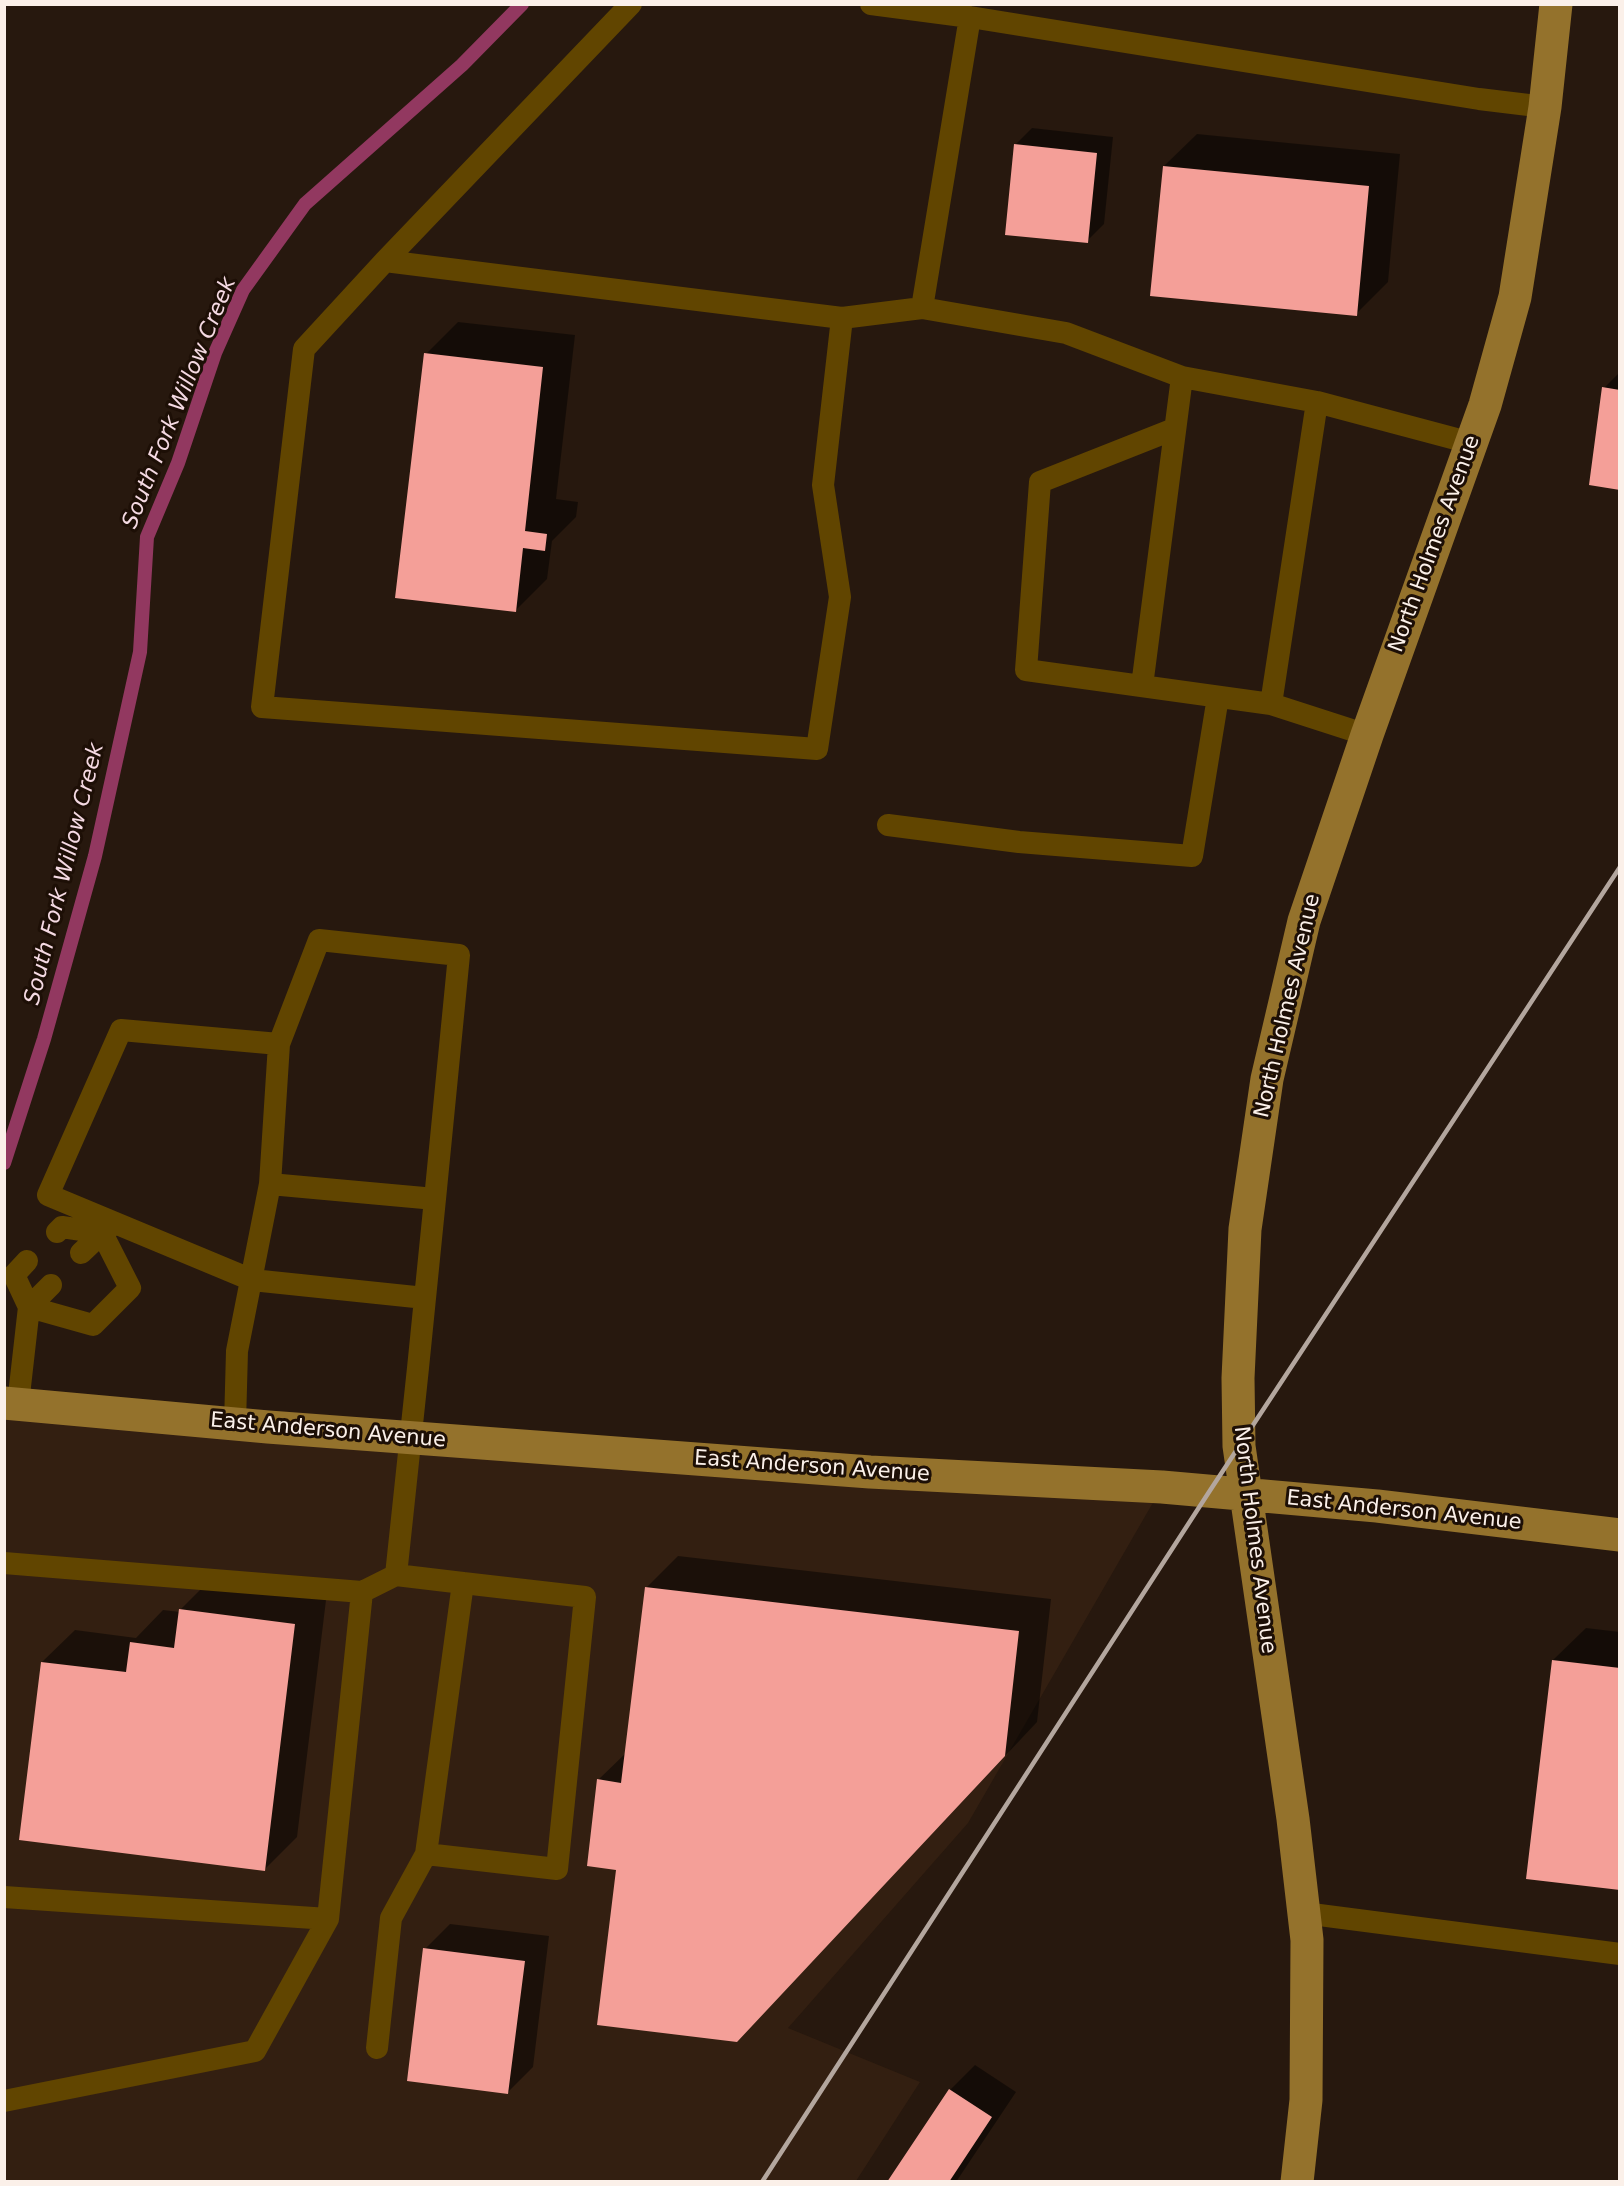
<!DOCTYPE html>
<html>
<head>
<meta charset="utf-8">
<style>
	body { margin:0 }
	#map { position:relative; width:1624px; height:2186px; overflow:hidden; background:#27180e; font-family:"DejaVu Sans",sans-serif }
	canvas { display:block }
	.frame { position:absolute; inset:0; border:6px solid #fbf0e9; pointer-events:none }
</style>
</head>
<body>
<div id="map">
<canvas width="1624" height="2186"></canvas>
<div class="frame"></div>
</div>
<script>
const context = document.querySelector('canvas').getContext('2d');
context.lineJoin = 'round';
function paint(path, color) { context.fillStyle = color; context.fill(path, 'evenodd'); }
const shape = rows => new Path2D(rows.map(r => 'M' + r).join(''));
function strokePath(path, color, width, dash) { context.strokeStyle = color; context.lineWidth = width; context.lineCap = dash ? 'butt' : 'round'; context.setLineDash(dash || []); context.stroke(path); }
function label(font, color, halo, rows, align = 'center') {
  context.font = font + ' "DejaVu Sans",sans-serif'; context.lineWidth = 6; context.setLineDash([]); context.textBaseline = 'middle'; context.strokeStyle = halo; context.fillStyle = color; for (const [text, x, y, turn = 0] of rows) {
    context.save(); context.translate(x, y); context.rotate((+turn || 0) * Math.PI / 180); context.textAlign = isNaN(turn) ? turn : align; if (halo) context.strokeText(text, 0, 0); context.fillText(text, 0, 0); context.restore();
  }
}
paint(shape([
	[4,1403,1162,1487,968,1823,788,2028,920,2082,856,2181,5,2181]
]), '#331f11');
paint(shape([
	[1032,128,1113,137,1104,224,1087,241,1015,145],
	[1197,134,1400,154,1388,282,1356,314,1164,166],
	[458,322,575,335,556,499,578,502,576,517,552,541,547,579,515,611,426,354],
	[1620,372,1620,488,1604,388],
	[678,1556,1051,1599,1037,1722,737,2041,618,1869,598,1780,627,1752,646,1588],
	[213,1577,327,1592,297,1837,265,1869,42,1662,75,1630,136,1638,163,1610,180,1612,180,1610],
	[1586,1628,1620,1632,1620,1889,1553,1660],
	[450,1924,549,1936,533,2067,508,2092,425,1949],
	[975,2065,1016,2092,956,2182,889,2182,950,2090]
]), '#0007');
strokePath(shape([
	[4,1163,44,1039,95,856,140,652,147,537,178,463,215,353,243,290,305,204,462,65,522,4]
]), '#923860', 14);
paint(shape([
	[1014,144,1097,153,1088,243,1005,235],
	[1163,166,1369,186,1357,316,1150,296],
	[424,353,543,367,525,531,547,534,545,551,523,548,516,612,395,598],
	[1602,387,1620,390,1620,490,1589,485],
	[645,1587,1019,1631,1005,1756,737,2042,597,2025,616,1870,587,1866,597,1779,621,1783],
	[179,1609,295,1624,265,1871,19,1840,41,1662,126,1672,130,1642,174,1648],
	[1552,1660,1620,1668,1620,1890,1526,1879],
	[423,1948,525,1961,508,2094,407,2081],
	[949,2089,992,2117,949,2182,887,2182]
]), '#f49f98');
strokePath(shape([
	[871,4,970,17,1479,99,1545,107],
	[385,261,842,318,823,485,840,597,817,749,262,707,304,349,385,261,631,4],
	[922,308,1066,333,1182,377],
	[842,318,922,308,970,17],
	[1317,402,1471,443],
	[1174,429,1040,482,1026,670,1271,704,1367,735],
	[1142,686,1182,377,1317,402,1271,704],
	[888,825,1019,842,1192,856,1218,697],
	[270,1184,435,1199],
	[57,1232,62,1227,102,1233,111,1226],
	[425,1298,252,1280,48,1195,121,1030,279,1044,319,940,459,955,435,1199,418,1368,396,1575,463,1583,585,1597,557,1869,426,1854,463,1583],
	[29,1307,93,1325,130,1288,102,1233,81,1253],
	[29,1307,51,1285],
	[18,1404,29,1307,14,1275,27,1261],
	[235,1424,237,1351,270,1184,279,1044],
	[4,1563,362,1592,396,1575],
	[4,1897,328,1919,362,1592],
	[1304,1913,1620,1954],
	[377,2048,391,1918,426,1854],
	[4,2101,255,2051,328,1919]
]), '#614500', 22);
strokePath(shape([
	[4,1403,268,1427,870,1472,1162,1487,1377,1506,1620,1535],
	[1297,2182,1306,2100,1307,1940,1293,1819,1239,1446,1238,1378,1245,1229,1267,1079,1304,921,1367,735,1485,405,1515,297,1545,107,1556,4]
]), '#94722c', 33);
strokePath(shape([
	[762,2182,1209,1492,1620,867]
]), '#b3a69e', 4.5);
label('21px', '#fbf0e9', '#1d0f06', [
	["North Holmes Avenue",1435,544,-70],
	["North Holmes Avenue",1288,1006,-77],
	["East Anderson Avenue",328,1431,5],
	["East Anderson Avenue",812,1467,4],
	["East Anderson Avenue",1404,1511,6],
	["North Holmes Avenue",1254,1540,83]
]);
label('italic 22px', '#f5dae3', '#1d0f06', [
	["South Fork Willow Creek",180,403,-68],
	["South Fork Willow Creek",65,874,-76]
]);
</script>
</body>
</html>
